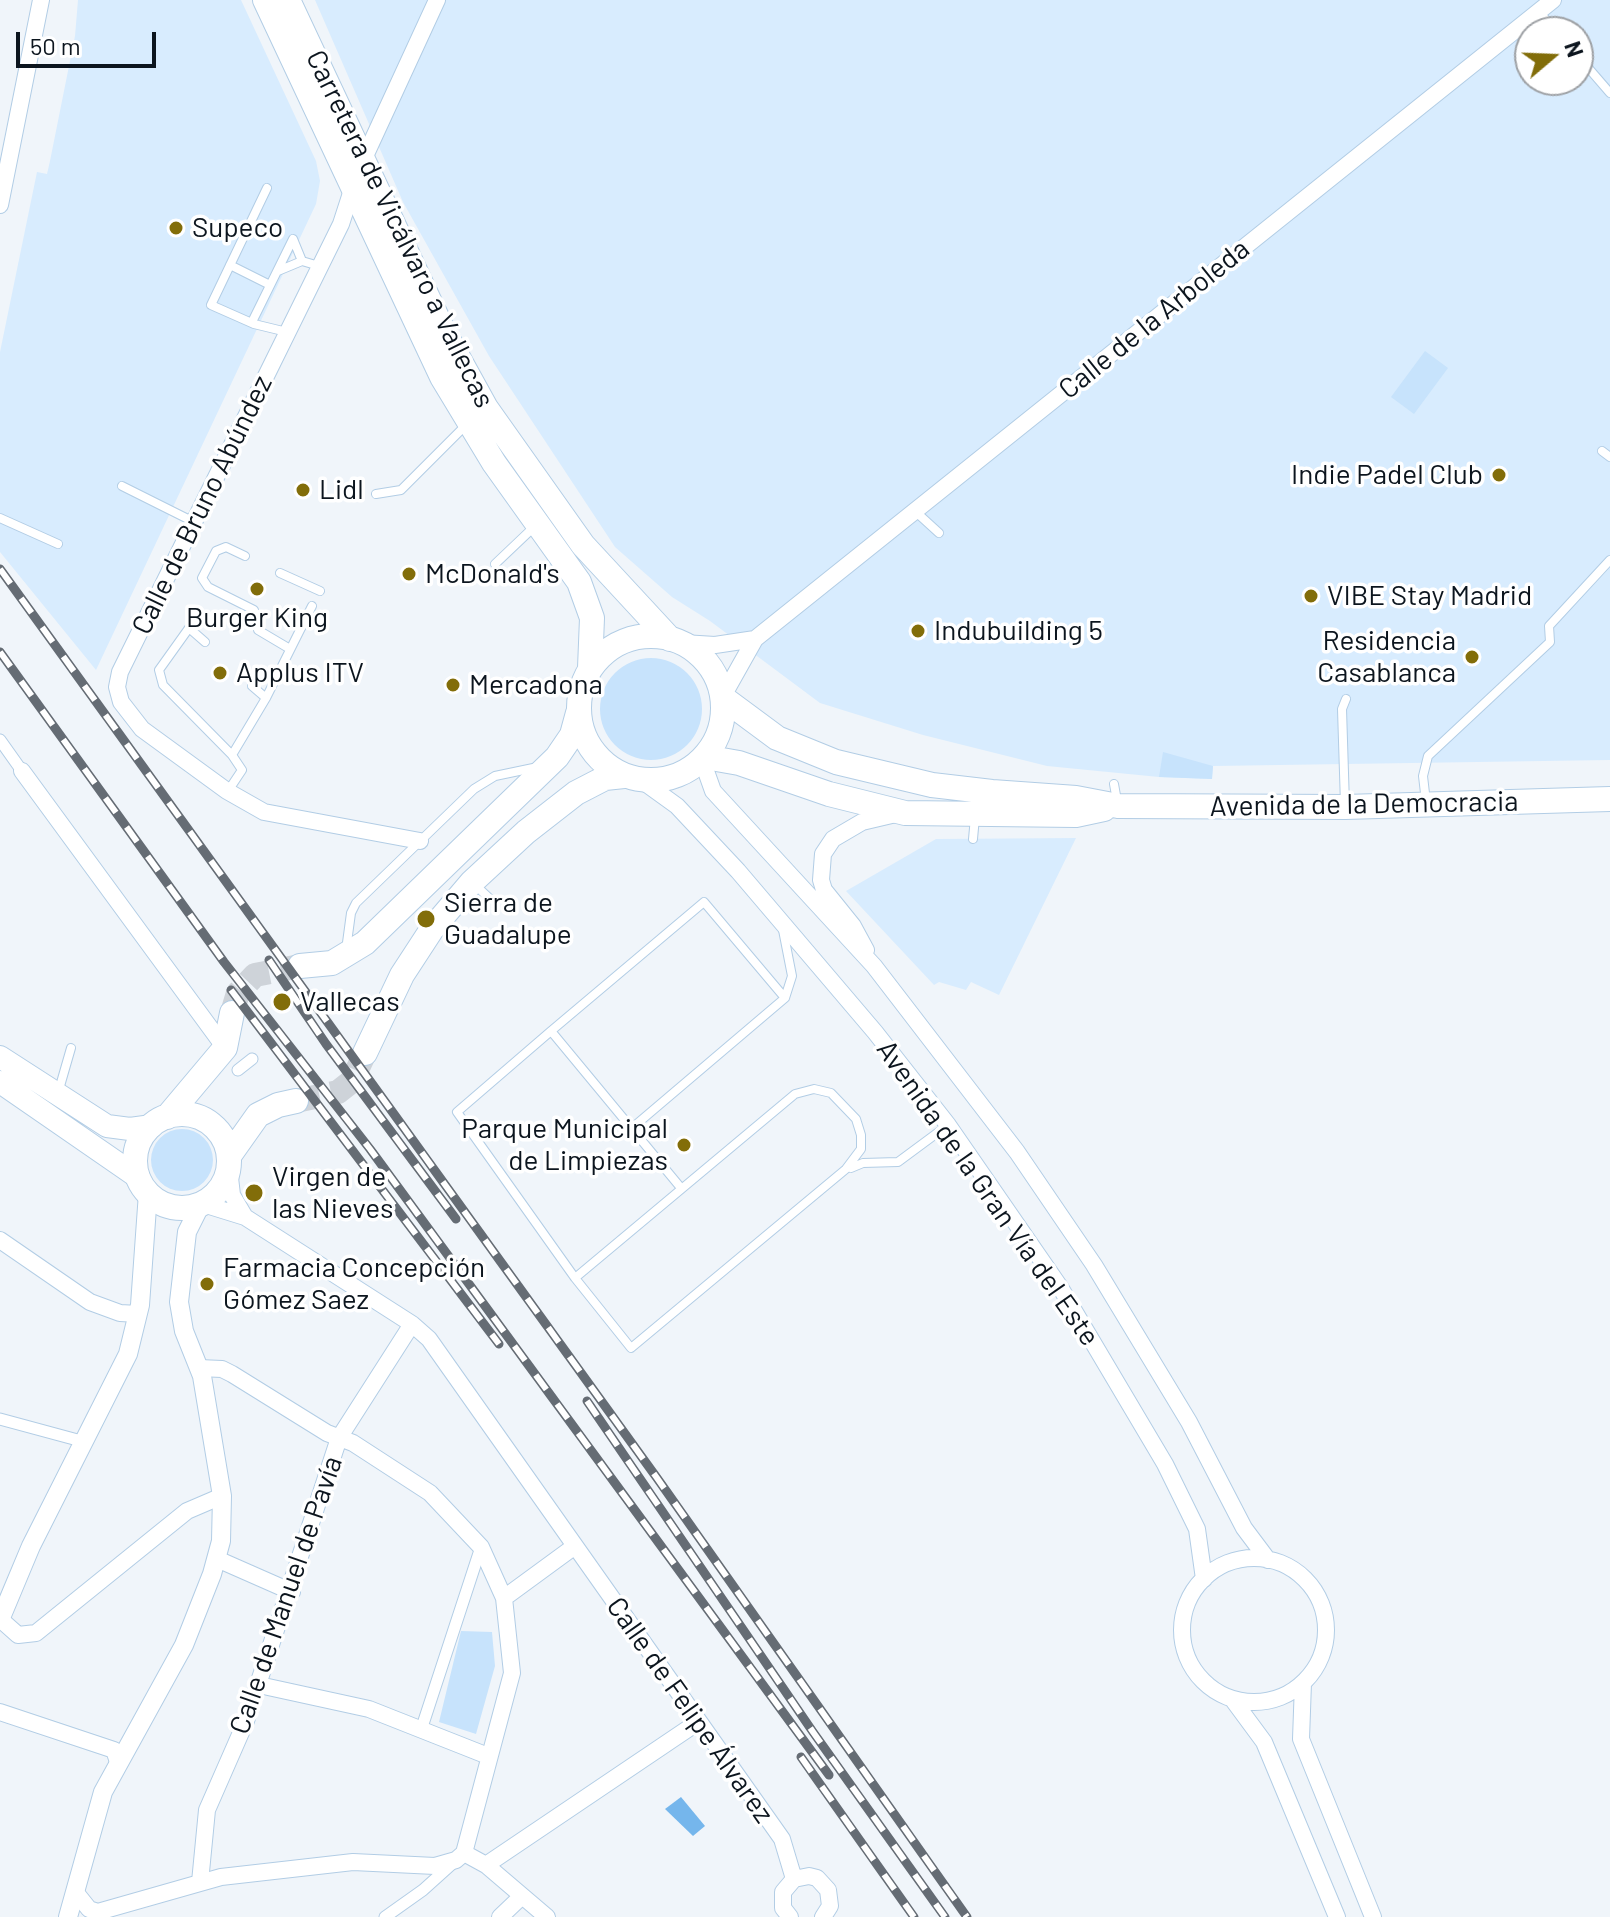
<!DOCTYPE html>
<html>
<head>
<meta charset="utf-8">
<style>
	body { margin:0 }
	#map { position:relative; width:1610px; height:1917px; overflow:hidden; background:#f0f5fa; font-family:Barlow,sans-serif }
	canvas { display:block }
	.north { position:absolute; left:1514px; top:16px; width:80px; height:80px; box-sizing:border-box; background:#fff; border:2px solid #9ea1a5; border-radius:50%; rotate:71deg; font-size:22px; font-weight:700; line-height:32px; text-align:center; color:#0c151e }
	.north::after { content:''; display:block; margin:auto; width:28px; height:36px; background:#826d09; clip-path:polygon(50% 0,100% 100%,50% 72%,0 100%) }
	.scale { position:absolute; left:16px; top:32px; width:140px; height:36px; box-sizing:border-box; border:4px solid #0c151e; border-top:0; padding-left:10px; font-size:24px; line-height:28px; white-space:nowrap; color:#0c151e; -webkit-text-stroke:6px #fff; paint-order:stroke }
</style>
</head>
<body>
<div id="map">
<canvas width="1610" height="1917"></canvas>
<div class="north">N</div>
<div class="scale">50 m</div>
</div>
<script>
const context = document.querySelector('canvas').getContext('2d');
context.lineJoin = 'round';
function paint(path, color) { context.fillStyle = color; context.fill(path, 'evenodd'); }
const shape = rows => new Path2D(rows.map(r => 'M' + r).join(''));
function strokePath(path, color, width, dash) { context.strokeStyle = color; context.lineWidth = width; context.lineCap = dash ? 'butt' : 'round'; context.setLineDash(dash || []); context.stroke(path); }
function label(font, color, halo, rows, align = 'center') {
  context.font = font + ' Barlow,sans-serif'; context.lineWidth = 7; context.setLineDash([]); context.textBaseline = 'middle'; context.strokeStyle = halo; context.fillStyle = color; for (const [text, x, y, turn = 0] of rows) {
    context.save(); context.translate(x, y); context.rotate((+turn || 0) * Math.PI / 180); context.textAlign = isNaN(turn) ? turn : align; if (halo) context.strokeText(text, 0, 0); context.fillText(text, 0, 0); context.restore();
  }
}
paint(shape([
	[78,0,241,0,316,161,320,181,316,204,96,670,0,552,0,352,37,172,47,174,50,161,75,36],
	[315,0,1610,0,1610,760,1213,766,1212,779,1159,777,1047,766,923,735,820,703,710,621,672,597,615,547,489,356,403,202],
	[1530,32,1578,32,1578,80,1530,80],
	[1076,838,999,995,971,982,966,990,939,982,934,985,846,891,936,839]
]), '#d8ecfe');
paint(shape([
	[1425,351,1448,368,1414,414,1391,397],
	'600 709a51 51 0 1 1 102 0a51 51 0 1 1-102 0Z',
	[1163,752,1213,766,1212,779,1159,777],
	'151 1160a31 31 0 1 1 62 0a31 31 0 1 1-62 0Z',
	[461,1631,492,1632,495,1666,476,1734,439,1722]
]), '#c7e3fc');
paint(shape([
	[681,1797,705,1826,693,1836,665,1809]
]), '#75b6ec');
strokePath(shape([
	[232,1013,238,993,255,975,300,966],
	[296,1101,338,1092,352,1081,365,1053]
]), '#ced3d9', 24, [24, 12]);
const service = shape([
	[1539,12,1557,32],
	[1578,56,1610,93],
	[267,188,211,305,254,324,287,332],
	[230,265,270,285],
	[278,271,302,261],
	[252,322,293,239,302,261,319,266],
	[1602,451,1610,457],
	[122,486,194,522],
	[376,494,401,490,467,424],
	[916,512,939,533],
	[0,518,58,544],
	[245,556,226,547,216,551,202,578,208,587,254,610,258,630,290,649],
	[495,564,535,526],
	[280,573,320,591],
	[205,642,189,628,159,670,163,685,232,755,242,770,228,791],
	[252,686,266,698],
	[232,755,266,698,312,606],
	[1114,784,1117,801],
	[1426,802,1423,776,1428,756,1550,642,1549,626,1610,560],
	[1345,805,1342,709,1346,699],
	[973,839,975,817],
	[473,883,489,898],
	[346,950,351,913,356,903,474,789,495,776,538,767],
	[551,1031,457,1112,575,1278,631,1348,846,1169,861,1149,861,1135,856,1119,831,1093,814,1089,795,1094,575,1278],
	[58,1093,71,1048],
	[632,1128,785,998,792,976,783,930],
	[851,1168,863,1163,898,1162,948,1125],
	[681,1188,551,1031,704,902,785,998]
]);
const pedestrian = shape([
	[0,740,22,771],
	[238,1070,252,1059],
	[0,1419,85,1442],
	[421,1730,481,1547],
	[385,1917,423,1890,453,1863]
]);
const minor = shape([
	[361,165,437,0],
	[353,187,341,224,120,672,117,687,121,702,142,729,227,791,264,812,420,841],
	[0,205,41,0],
	[683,643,715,645,755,639],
	[723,696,755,639,1553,0],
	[702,760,713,791,874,966,1017,1152,1094,1265,1189,1422,1244,1528,1268,1560],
	[22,771,225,1048],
	[641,780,677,806,738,871,875,1032,948,1125,1060,1287,1165,1464,1197,1529,1204,1579],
	[866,950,853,926,824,890,821,880,823,854,833,839,862,822,896,814],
	[229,1169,232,1195,245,1217],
	[203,1204,245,1217,412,1324,429,1339,782,1839,794,1879],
	[0,1240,90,1302,120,1313,138,1314],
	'1182 1630a72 72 0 1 1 144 0a72 72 0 1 1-144 0Z',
	[217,1559,292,1592],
	[504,1598,575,1546],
	[0,1619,18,1635,36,1633,187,1511,222,1496],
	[1303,1683,1301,1739,1373,1917],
	[259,1685,369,1709,488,1756],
	[1233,1700,1264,1742,1337,1917],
	[0,1712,114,1750,118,1762],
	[464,1853,486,1865,547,1917],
	[486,1865,698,1722],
	[200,1882,207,1810,246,1721,339,1438,412,1324],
	[77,1894,89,1909,98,1912,221,1877,353,1862,435,1866,456,1860,464,1853,512,1673,504,1598,481,1547,430,1493,353,1443,327,1433,232,1374,222,1369,199,1368],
	[500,1917,521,1897],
	[790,1917,783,1908,783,1892,794,1879,809,1876,817,1878,828,1890,830,1906,823,1917]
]);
const tertiary = shape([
	[0,1620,31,1546,128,1354,140,1305,148,1193],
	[68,1917,103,1792,184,1645,212,1574,221,1541,222,1496,202,1376,184,1331,179,1302,187,1232,201,1204]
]);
const secondary = shape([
	[0,1057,107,1126,130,1129,152,1126],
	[0,1082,139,1178]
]);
const primary = shape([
	[265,0,442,377,494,463,579,582,592,618,590,668],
	[288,0,443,330,486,408,583,545,670,639],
	'579 708a72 72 0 1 1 144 0a72 72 0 1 1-144 0Z',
	[723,698,777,738,836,762,932,785,992,792,1076,798,1118,806,1345,807,1610,799],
	[705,757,739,763,829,794,905,813,1076,815,1104,809],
	[300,966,332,963,365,943,557,757,572,735,578,713],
	[365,1053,402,975,432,929,472,882,526,832,576,793,605,778,624,776],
	'135 1161a47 47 0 1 1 94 0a47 47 0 1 1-94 0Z',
	[167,1117,225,1048,232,1013],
	[229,1156,258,1115,278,1105,296,1101]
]);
strokePath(service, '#b2cde5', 10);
strokePath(pedestrian, '#b2cde5', 13);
strokePath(minor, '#b2cde5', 18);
strokePath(tertiary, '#b2cde5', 20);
strokePath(secondary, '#b2cde5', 24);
strokePath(primary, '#b2cde5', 26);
strokePath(service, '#fff', 8);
strokePath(pedestrian, '#fff', 11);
strokePath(minor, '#fff', 16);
strokePath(tertiary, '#fff', 18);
strokePath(secondary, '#fff', 22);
strokePath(primary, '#fff', 24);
const rail = shape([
	[0,569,657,1478,967,1917],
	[0,652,224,962,370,1149,829,1775],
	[269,960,326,1044,456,1219],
	[231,990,499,1344],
	[587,1401,813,1732,945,1917],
	[801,1757,914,1917]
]);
strokePath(rail, '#656c74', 9);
strokePath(rail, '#fff', 6, [18]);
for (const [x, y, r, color] of [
	[176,228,8,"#826d09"],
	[1499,475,8,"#826d09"],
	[303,490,8,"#826d09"],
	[409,574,8,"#826d09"],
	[257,589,8,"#826d09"],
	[1311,596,8,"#826d09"],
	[918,631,8,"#826d09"],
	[1472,657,8,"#826d09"],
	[220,673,8,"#826d09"],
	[453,685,8,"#826d09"],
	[426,919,10,"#826d09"],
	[282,1002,10,"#826d09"],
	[684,1145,8,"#826d09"],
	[254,1193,10,"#826d09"],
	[207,1284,8,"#826d09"]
]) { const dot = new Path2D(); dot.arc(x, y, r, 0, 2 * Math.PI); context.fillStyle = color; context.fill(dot); strokePath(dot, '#fff', 3); }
label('28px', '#0c151e', '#fff', [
	["Supeco",192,228],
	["Indie Padel Club",1483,475,"right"],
	["Lidl",319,490],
	["McDonald's",425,574],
	["VIBE Stay Madrid",1327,596],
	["Burger King",257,618,"center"],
	["Indubuilding 5",934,631],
	["Residencia",1456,641,"right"],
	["Casablanca",1456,673,"right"],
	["Applus ITV",236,673],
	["Mercadona",469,685],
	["Sierra de",444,903],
	["Guadalupe",444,935],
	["Vallecas",300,1002],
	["Parque Municipal",668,1129,"right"],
	["de Limpiezas",668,1161,"right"],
	["Virgen de",272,1177],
	["las Nieves",272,1209],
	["Farmacia Concepción",223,1268],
	["Gómez Saez",223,1300]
], 'left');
label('28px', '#0c151e', '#fff', [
	["Carretera de Vicálvaro a Vallecas",400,229,64],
	["Calle de la Arboleda",1154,319,-39],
	["Calle de Bruno Abúndez",202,505,-64],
	["Avenida de la Democracia",1364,804,-1],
	["Avenida de la Gran Vía del Este",988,1193,55],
	["Calle de Manuel de Pavía",286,1595,-71],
	["Calle de Felipe Álvarez",690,1710,55]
]);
</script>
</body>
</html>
